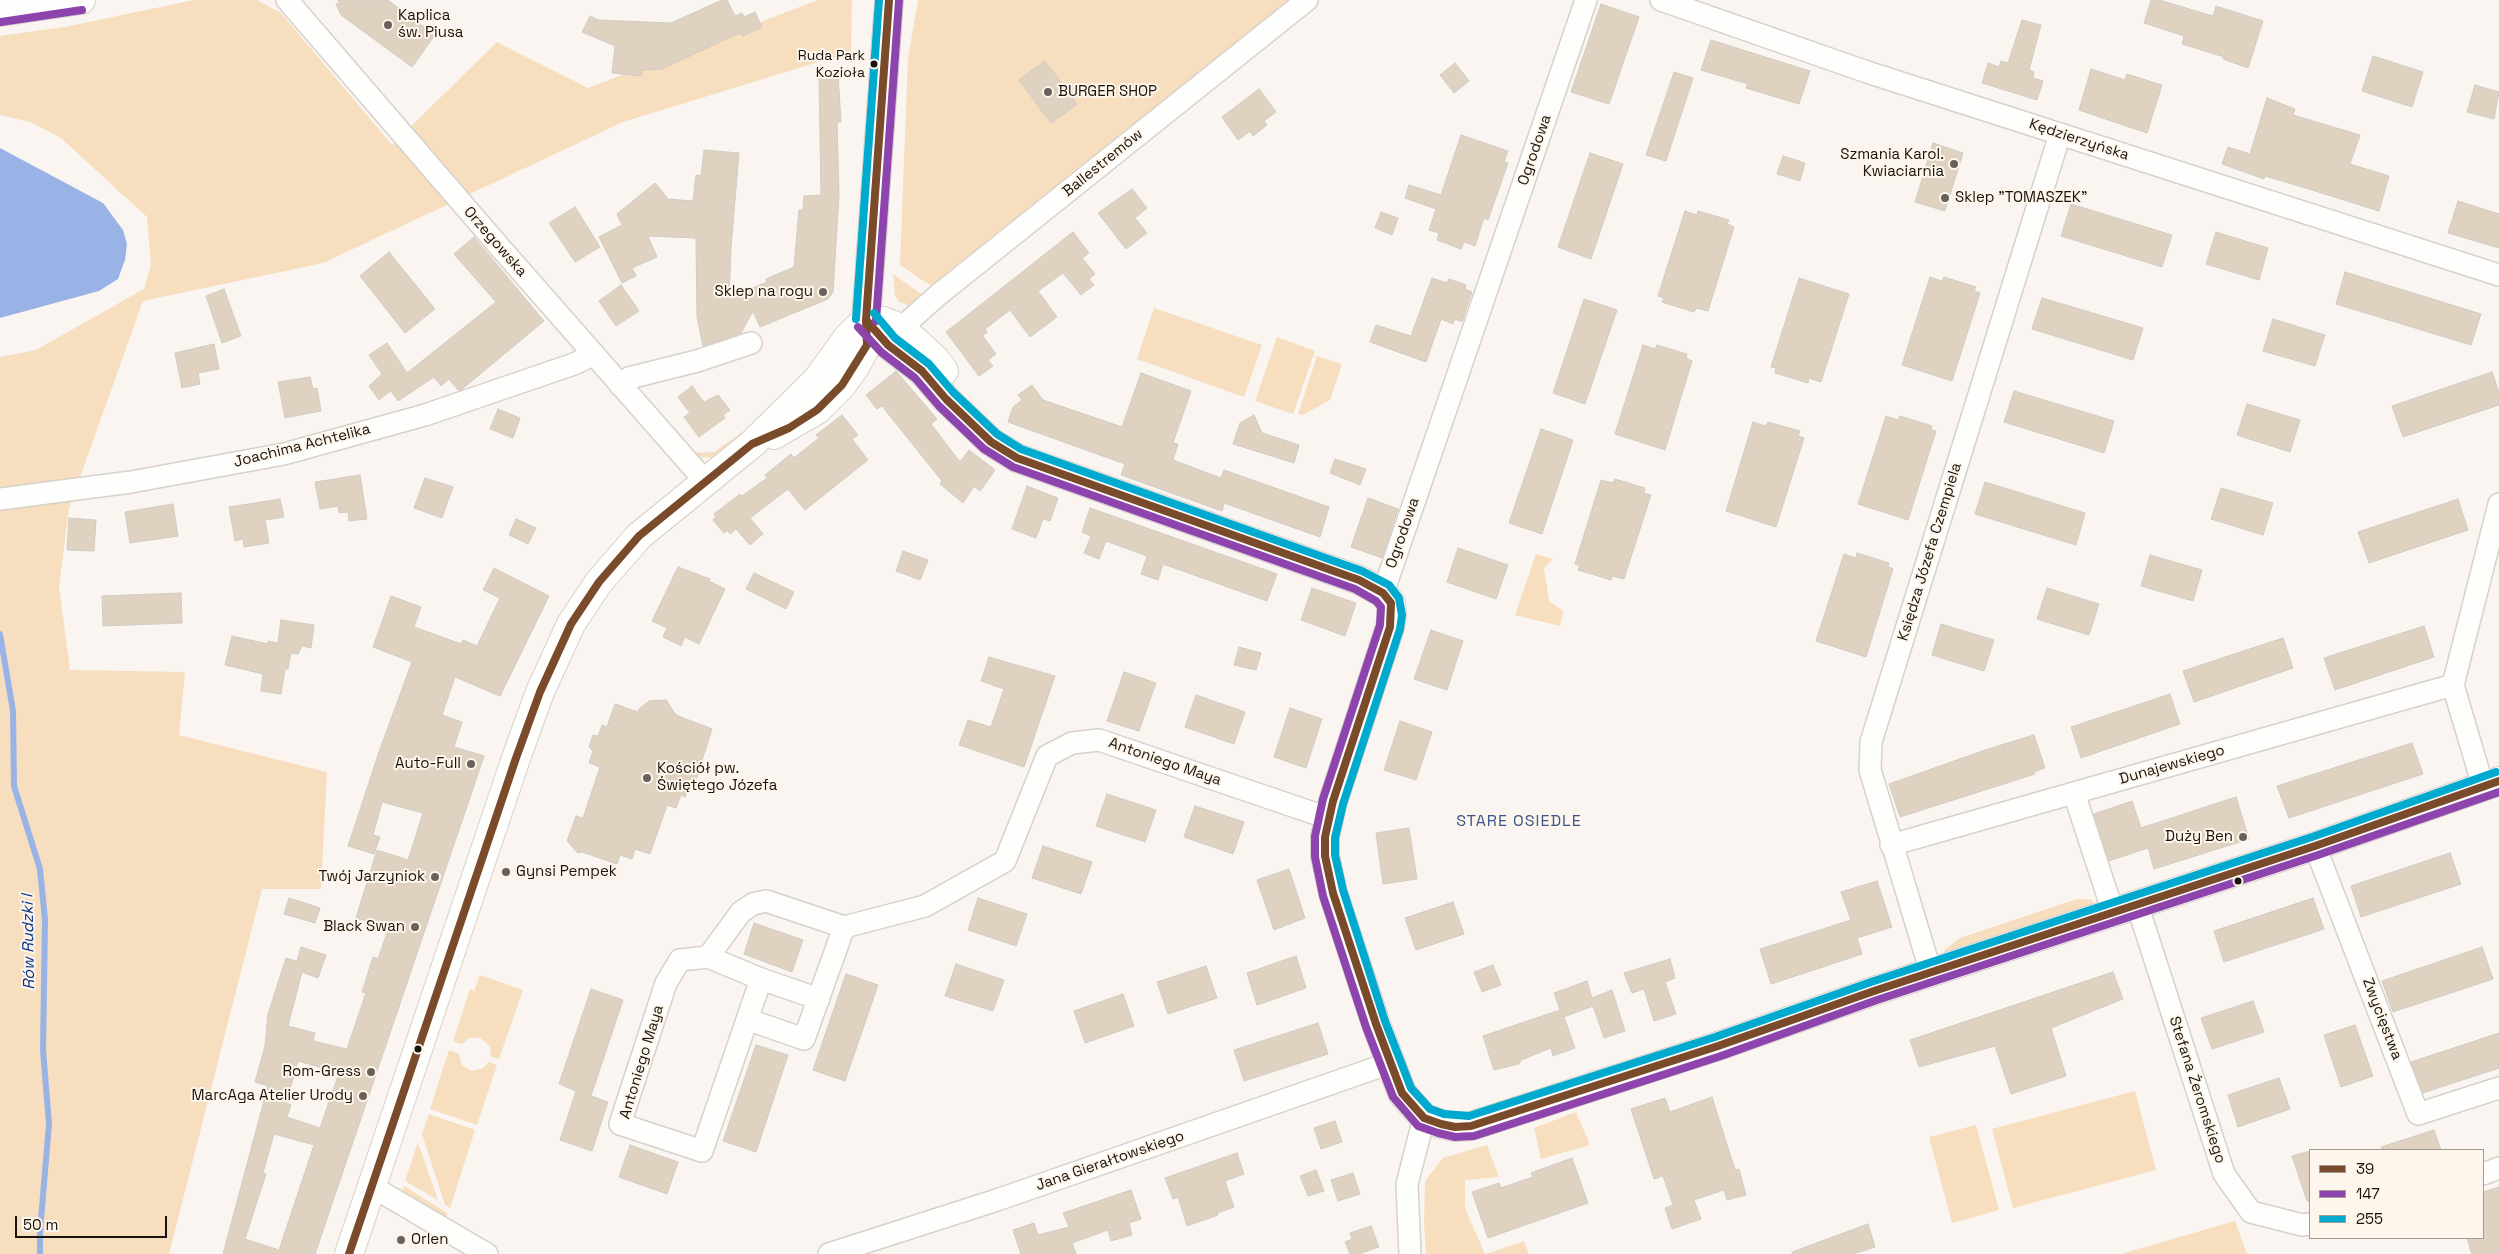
<!DOCTYPE html>
<html>
<head>
<meta charset="utf-8">
<style>
	body { margin:0 }
	#map { position:relative; width:2499px; height:1254px; overflow:hidden; background:#faf5f0; font-family:"Space Grotesk",sans-serif }
	canvas { display:block }
	.legend { position:absolute; left:2309px; top:1149px; width:175px; height:90px; box-sizing:border-box; background:#fef6ec; border:1px solid #a29b92; margin:0; padding:6px 9px; list-style:none; font-size:15px; color:#19130a }
	.legend li { display:flex; align-items:center; gap:10px; height:25px }
	.legend b { width:25px; border:1px solid #a29b92 }
	.scale { position:absolute; left:15px; top:1216px; width:152px; height:22px; box-sizing:border-box; border:2px solid #19130a; border-top:0; padding-left:6px; font-size:15px; line-height:18px; white-space:nowrap; color:#19130a; -webkit-text-stroke:4px #fef6ec; paint-order:stroke }
</style>
</head>
<body>
<div id="map">
<canvas width="2499" height="1254"></canvas>
<ul class="legend">
<li><b style="height:6px;background:#7a4b2a"></b>39</li>
<li><b style="height:6px;background:#8e44ad"></b>147</li>
<li><b style="height:6px;background:#00a9ce"></b>255</li>
</ul>
<div class="scale">50 m</div>
</div>
<script>
const context = document.querySelector('canvas').getContext('2d');
context.lineJoin = 'round';
function paint(path, color) { context.fillStyle = color; context.fill(path, 'evenodd'); }
const shape = rows => new Path2D(rows.map(r => 'M' + r).join(''));
function strokePath(path, color, width, dash) { context.strokeStyle = color; context.lineWidth = width; context.lineCap = dash ? 'butt' : 'round'; context.setLineDash(dash || []); context.stroke(path); }
function label(font, color, halo, rows, align = 'center') {
  context.font = font + ' "Space Grotesk",sans-serif'; context.lineWidth = 4; context.setLineDash([]); context.textBaseline = 'middle'; context.strokeStyle = halo; context.fillStyle = color; for (const [text, x, y, turn = 0] of rows) {
    context.save(); context.translate(x, y); context.rotate((+turn || 0) * Math.PI / 180); context.textAlign = isNaN(turn) ? turn : align; if (halo) context.strokeText(text, 0, 0); context.fillText(text, 0, 0); context.restore();
  }
}
paint(shape([
	[194,0,257,0,281,13,392,145,497,42,588,88,818,0,852,0,851,52,623,122,323,263,143,301,69,508,59,587,70,670,185,672,179,735,327,772,321,889,262,889,169,1254,0,1254,0,357,36,350,144,289,151,265,147,217,61,138,31,122,0,115,0,36,65,27],
	[918,0,1297,0,935,286,931,286,900,265,908,58],
	[893,274,924,296,909,306,898,301,895,295],
	[1154,308,1262,345,1244,397,1137,359],
	[1277,337,1315,351,1293,414,1255,401],
	[1317,356,1342,364,1330,400,1303,415,1298,414],
	[775,409,713,458,698,457,693,453,714,452],
	[1536,554,1553,559,1544,568,1549,601,1563,611,1560,626,1515,615],
	[2077,899,2093,900,2092,906,1951,953,1943,951,1960,938],
	[480,975,523,990,499,1059,491,1057,490,1046,480,1038,469,1038,462,1044,453,1041,470,989,474,991],
	[449,1050,459,1054,462,1065,472,1071,483,1068,489,1062,497,1065,477,1125,430,1109],
	[2135,1091,2156,1170,2013,1208,1992,1129],
	[1576,1112,1590,1145,1541,1159,1534,1128],
	[429,1114,475,1130,450,1208,445,1205,422,1134],
	[1976,1125,1999,1210,1952,1223,1929,1137],
	[418,1142,418,1143,438,1200,405,1181],
	[1487,1145,1499,1177,1465,1180,1465,1208,1485,1254,1426,1254,1424,1224,1425,1181,1443,1158],
	[404,1186,447,1213,446,1219,402,1192],
	[2235,1221,2247,1254,2121,1254],
	[1524,1241,1529,1254,1486,1254]
]), '#f6debe');
paint(shape([
	[0,148,103,203,123,230,127,244,125,260,118,279,99,291,0,318]
]), '#9ab3e6');
strokePath(shape([
	[0,634,13,711,14,786,40,869,45,920,43,1050,49,1124,40,1231,40,1254]
]), '#9ab3e6', 6);
const building = shape([
	[338,0,388,0,435,35,412,67,341,15,336,4,339,3,338,0],
	[722,0,727,0,735,16,742,13,744,17,755,12,762,27,742,36,740,33,730,37,662,69,642,70,642,76,612,73,615,46,582,32,590,16,598,20,671,23,722,0],
	[2151,0,2159,0,2213,16,2216,6,2263,21,2248,68,2223,59,2224,57,2182,44,2184,36,2144,23,2151,0],
	[1601,4,1639,17,1609,104,1571,92,1601,4],
	[2022,20,2041,25,2029,70,2034,72,2033,78,2043,81,2037,100,1982,83,1988,63,1999,67,2001,61,2008,63,2022,20],
	[1711,40,1810,71,1799,104,1746,88,1748,84,1701,70,1711,40],
	[2373,56,2423,72,2412,107,2362,91,2373,56],
	[1045,61,1077,104,1051,123,1019,80,1045,61],
	[1455,63,1469,81,1454,93,1440,75,1455,63],
	[2091,69,2125,80,2127,74,2162,85,2147,133,2079,110,2091,69],
	[1674,72,1693,78,1666,161,1646,155,1674,72],
	[819,74,838,74,841,122,837,122,839,196,833,292,828,299,760,327,753,311,741,333,703,346,697,317,696,238,648,236,657,257,632,268,636,276,622,283,599,237,622,225,617,214,655,183,668,199,693,201,696,175,701,176,704,150,739,153,731,247,729,298,767,282,766,279,794,267,799,210,803,210,804,196,821,195,819,74],
	[2475,85,2499,92,2494,119,2467,112,2475,85],
	[1259,89,1276,112,1264,121,1267,125,1253,136,1250,131,1238,140,1222,117,1259,89],
	[2267,98,2295,109,2293,115,2360,135,2350,164,2389,176,2379,211,2299,186,2265,176,2264,179,2222,164,2228,147,2250,154,2267,98],
	[1461,135,1508,151,1504,162,1508,163,1488,220,1484,218,1475,246,1464,242,1461,249,1437,240,1439,233,1429,230,1436,209,1405,198,1409,185,1441,195,1461,135],
	[1933,143,1963,153,1945,211,1915,202,1933,143],
	[1590,153,1623,164,1591,259,1558,247,1590,153],
	[1783,156,1805,163,1800,181,1777,174,1783,156],
	[1132,189,1147,208,1135,218,1147,233,1126,249,1098,213,1132,189],
	[2458,201,2499,214,2499,248,2448,233,2458,201],
	[2071,204,2172,235,2162,267,2061,236,2071,204],
	[575,207,600,247,575,262,549,223,575,207],
	[1685,211,1697,215,1698,211,1729,220,1727,224,1734,227,1708,311,1696,308,1694,312,1662,302,1664,298,1658,296,1685,211],
	[1381,212,1398,218,1392,235,1375,228,1381,212],
	[1073,232,1089,253,1082,258,1095,274,1089,279,1094,285,1081,295,1063,273,1038,291,1057,317,1030,337,1010,310,985,329,987,332,983,336,996,354,988,360,993,366,979,376,946,332,1073,232],
	[2216,232,2268,248,2259,280,2206,264,2216,232],
	[474,237,544,321,461,390,458,390,449,379,441,386,434,377,398,401,391,391,379,400,369,386,382,374,369,355,387,343,407,373,496,302,454,254,474,237],
	[389,252,435,309,405,333,360,276,389,252],
	[2345,272,2481,314,2471,345,2336,304,2345,272],
	[1930,277,1942,281,1944,277,1976,287,1974,291,1980,293,1952,381,1902,365,1930,277],
	[1432,278,1447,283,1449,279,1466,285,1465,289,1472,292,1462,322,1455,319,1453,324,1441,319,1426,362,1370,342,1376,325,1411,336,1432,278],
	[1799,278,1849,294,1821,382,1809,378,1808,383,1775,373,1776,368,1771,367,1799,278],
	[621,285,639,311,616,326,599,301,621,285],
	[224,289,241,336,222,343,206,296,224,289],
	[2042,298,2143,328,2133,360,2032,329,2042,298],
	[1584,299,1617,310,1585,404,1553,393,1584,299],
	[2273,319,2325,335,2315,366,2263,351,2273,319],
	[214,344,219,369,198,373,200,384,182,388,175,353,214,344],
	[1643,345,1655,349,1657,345,1687,354,1686,358,1692,361,1665,450,1615,434,1643,345],
	[896,371,937,419,931,424,960,462,969,450,995,470,980,491,974,486,963,503,940,484,942,481,882,406,877,409,866,395,896,371],
	[2492,372,2499,392,2499,405,2403,437,2392,406,2492,372],
	[1141,373,1191,391,1173,443,1178,444,1173,460,1221,478,1224,470,1329,507,1320,537,1224,503,1222,511,1121,475,1125,464,1008,422,1013,407,1022,400,1018,395,1032,385,1043,400,1122,427,1141,373],
	[310,377,313,389,317,388,321,411,285,418,278,382,310,377],
	[692,386,704,402,718,395,730,410,723,415,725,418,699,437,684,417,690,413,678,397,692,386],
	[2014,391,2114,421,2104,453,2004,422,2014,391],
	[2247,404,2300,420,2290,452,2237,435,2247,404],
	[498,409,520,418,513,438,490,429,498,409],
	[842,415,858,435,852,439,868,460,805,510,788,489,750,518,763,534,750,545,736,529,730,534,727,530,724,533,713,520,716,517,714,514,740,494,742,496,767,478,765,475,791,454,794,458,819,438,816,435,842,415],
	[1254,415,1262,433,1299,445,1294,463,1233,444,1240,423,1254,415],
	[1886,416,1898,420,1900,416,1932,426,1931,430,1936,431,1908,520,1858,504,1886,416],
	[1753,422,1766,426,1768,422,1800,431,1798,436,1804,438,1776,527,1726,511,1753,422],
	[1541,429,1573,440,1542,534,1509,523,1541,429],
	[1335,459,1366,469,1360,485,1330,473,1335,459],
	[360,475,367,519,349,521,348,512,339,513,338,506,320,509,315,482,360,475],
	[425,478,453,487,442,518,414,508,425,478],
	[1615,479,1645,488,1644,493,1651,495,1624,579,1612,576,1611,580,1578,570,1580,566,1575,564,1601,480,1613,483,1615,479],
	[1985,482,2085,513,2076,545,1975,514,1985,482],
	[1027,486,1058,498,1050,521,1043,519,1036,538,1012,529,1027,486],
	[2221,488,2273,503,2263,535,2211,519,2221,488],
	[1368,498,1398,509,1382,558,1351,547,1368,498],
	[280,499,284,517,265,520,269,543,244,547,243,539,235,541,229,507,280,499],
	[2458,499,2468,530,2369,563,2358,532,2458,499],
	[173,504,178,536,130,543,125,512,173,504],
	[1090,508,1277,574,1267,601,1163,564,1158,580,1141,574,1147,556,1106,541,1099,559,1084,553,1091,536,1082,532,1090,508],
	[69,518,96,520,94,551,67,550,69,518],
	[516,519,536,528,528,544,509,535,516,519],
	[1458,548,1508,565,1496,599,1447,582,1458,548],
	[903,551,928,560,920,580,896,571,903,551],
	[1857,553,1889,563,1888,567,1893,569,1866,657,1816,641,1844,554,1856,558,1857,553],
	[2150,555,2202,570,2193,601,2141,586,2150,555],
	[678,567,710,579,709,581,725,589,699,644,685,637,681,646,663,637,667,628,652,621,678,567],
	[494,568,549,596,500,696,455,677,442,715,462,722,454,747,484,756,315,1254,223,1254,268,1086,255,1082,265,1046,268,1014,286,958,297,961,301,947,326,955,318,978,302,972,288,1026,315,1033,313,1041,347,1049,366,993,362,992,373,957,378,959,389,927,356,918,377,850,408,860,423,813,382,802,373,835,380,837,374,854,348,846,380,749,412,662,373,647,391,596,421,607,414,627,461,644,463,640,477,646,500,598,483,590,494,568],
	[298,1061,339,1073,320,1128,287,1117,291,1105,286,1103,298,1061],
	[274,1134,314,1145,279,1250,245,1239,266,1174,263,1173,274,1134],
	[754,573,794,592,786,609,746,589,754,573],
	[1312,588,1356,603,1345,636,1301,620,1312,588],
	[2047,588,2099,604,2089,635,2037,619,2047,588],
	[181,593,182,623,103,626,102,596,181,593],
	[281,620,314,625,311,648,302,646,298,654,291,653,288,669,285,669,281,694,261,691,263,674,225,665,232,636,268,644,268,641,278,643,281,620],
	[1941,624,1994,640,1984,671,1932,655,1941,624],
	[2424,626,2434,657,2335,690,2324,658,2424,626],
	[1431,630,1463,641,1447,690,1414,679,1431,630],
	[2283,638,2293,668,2194,702,2183,671,2283,638],
	[1239,647,1261,653,1256,670,1234,665,1239,647],
	[989,657,1055,676,1024,767,959,745,968,720,991,727,1004,689,981,681,989,657],
	[1124,672,1156,683,1139,731,1107,721,1124,672],
	[2170,694,2180,724,2081,758,2071,727,2170,694],
	[1196,695,1245,712,1234,744,1185,727,1196,695],
	[666,700,676,715,712,729,694,786,690,784,685,797,681,795,676,808,667,805,650,854,635,849,632,859,620,855,617,864,582,852,578,853,567,841,576,816,583,818,600,767,589,763,593,751,589,747,593,735,598,736,602,725,607,727,615,704,638,712,640,708,649,701,666,700],
	[1290,708,1322,719,1306,768,1274,757,1290,708],
	[1400,721,1432,732,1416,780,1384,770,1400,721],
	[2034,735,2045,768,2034,772,2035,774,1900,817,1889,784,1985,750,2034,735],
	[2412,743,2423,774,2289,818,2277,786,2412,743],
	[1107,794,1156,810,1145,842,1096,826,1107,794],
	[2236,797,2249,839,2154,869,2148,848,2109,861,2094,814,2132,801,2141,828,2236,797],
	[1195,806,1244,822,1233,854,1184,837,1195,806],
	[1409,828,1417,879,1383,884,1376,833,1409,828],
	[1043,846,1092,862,1081,894,1032,878,1043,846],
	[2450,853,2461,884,2361,917,2351,886,2450,853],
	[1289,869,1305,918,1274,930,1257,880,1289,869],
	[1877,881,1892,927,1857,938,1862,954,1771,984,1760,949,1851,920,1841,892,1877,881],
	[289,898,320,908,315,923,284,914,289,898],
	[978,898,1027,914,1016,946,968,930,978,898],
	[2313,898,2324,929,2224,962,2214,931,2313,898],
	[1453,902,1464,934,1416,950,1405,918,1453,902],
	[754,923,803,940,792,972,744,954,754,923],
	[2482,947,2493,979,2393,1012,2382,981,2482,947],
	[1296,956,1306,988,1257,1005,1247,973,1296,956],
	[1670,959,1675,978,1665,982,1676,1014,1654,1021,1644,989,1632,993,1624,973,1670,959],
	[956,964,1004,980,993,1011,945,996,956,964],
	[1493,965,1501,985,1482,992,1474,972,1493,965],
	[1206,966,1217,998,1168,1014,1157,982,1206,966],
	[2113,972,2123,999,2051,1028,2066,1076,2011,1094,1995,1046,1919,1067,1910,1040,2113,972],
	[846,974,878,985,845,1081,813,1070,846,974],
	[1587,981,1592,998,1612,990,1625,1031,1604,1038,1593,1006,1564,1017,1575,1048,1553,1056,1551,1048,1521,1060,1519,1064,1494,1070,1483,1036,1560,1010,1554,993,1587,981],
	[591,989,623,1000,591,1096,608,1102,592,1151,560,1140,576,1091,559,1084,591,989],
	[1123,994,1134,1026,1085,1043,1074,1011,1123,994],
	[2253,1001,2264,1032,2212,1049,2201,1018,2253,1001],
	[1318,1023,1328,1054,1244,1081,1234,1050,1318,1023],
	[2355,1025,2373,1076,2341,1087,2324,1035,2355,1025],
	[2499,1033,2499,1068,2423,1093,2411,1062,2499,1033],
	[756,1045,788,1055,756,1152,723,1141,756,1045],
	[2279,1078,2290,1109,2238,1127,2228,1095,2279,1078],
	[1712,1097,1735,1170,1739,1169,1746,1195,1727,1200,1724,1190,1694,1200,1701,1219,1672,1229,1665,1208,1673,1205,1663,1176,1654,1179,1631,1109,1665,1098,1670,1112,1712,1097],
	[1335,1121,1342,1142,1321,1149,1314,1128,1335,1121],
	[2434,1130,2441,1150,2382,1150,2381,1147,2434,1130],
	[630,1145,678,1162,667,1194,619,1177,630,1145],
	[2310,1151,2310,1201,2307,1201,2292,1156,2310,1151],
	[1237,1153,1244,1174,1225,1181,1234,1207,1217,1213,1218,1215,1187,1226,1178,1197,1173,1199,1165,1178,1237,1153],
	[1572,1158,1588,1203,1488,1238,1472,1192,1499,1183,1501,1188,1533,1177,1531,1173,1572,1158],
	[1316,1170,1324,1191,1308,1196,1300,1176,1316,1170],
	[1353,1173,1360,1194,1338,1201,1331,1180,1353,1173],
	[2499,1187,2499,1254,2472,1254,2467,1238,2483,1238,2483,1192,2499,1187],
	[1131,1190,1141,1219,1129,1223,1132,1235,1111,1241,1108,1230,1072,1243,1076,1254,1021,1254,1013,1230,1034,1223,1038,1235,1069,1227,1063,1213,1131,1190],
	[1868,1224,1875,1247,1853,1254,1792,1254,1792,1252,1868,1224],
	[1371,1226,1379,1247,1359,1254,1350,1254,1345,1242,1352,1239,1350,1233,1371,1226]
]);
paint(building, '#dfd2c1');
strokePath(building, '#d0cbc3', 1);
const street = shape([
	[287,0,498,245,705,481],
	[1661,0,1867,72,2499,275],
	[901,328,937,296,1307,0],
	[620,385,629,378,697,361,751,343],
	[0,499,131,482,284,454,425,415,574,364,594,354],
	[1383,593,1586,0],
	[2483,786,2453,685,2499,504],
	[2074,793,2113,912],
	[1891,845,2453,685],
	[2315,846,2418,1114,2499,1088],
	[2137,904,2224,1174,2251,1212,2302,1225,2310,1224],
	[708,957,761,979,702,1151,620,1124,666,983,680,960,708,957,741,912,753,904,766,901,844,927],
	[1931,973,1870,770,1871,742,2060,134],
	[761,979,819,999],
	[749,1020,804,1039,844,927,925,906,1005,861,1047,756,1072,743,1099,740,1328,818],
	[2483,1174,2499,1168],
	[371,1186,487,1254],
	[829,1254,997,1200,1390,1063],
	[1410,1254,1407,1184,1424,1118]
]);
const secondary = shape([
	[0,12,81,0],
	[866,320,888,345,922,371,946,399,991,442,1017,458,1359,580,1383,593,1391,603,1392,615,1390,627,1333,801,1325,837,1325,856,1333,893,1376,1024,1402,1093,1424,1118,1441,1124,1455,1127,1471,1126,1718,1046,1874,991,2315,846,2499,781],
	[866,320,883,321,901,328,935,359,944,371],
	[774,435,817,410,842,385,855,367,867,345,866,320,889,0],
	[349,1254,516,758,540,692,571,624,599,582,639,536,752,444,817,380,848,337,866,320]
]);
strokePath(street, '#d6d1ca', 24);
strokePath(secondary, '#d6d1ca', 30);
strokePath(street, '#fefefd', 21);
strokePath(secondary, '#fefefd', 28);
strokePath(shape([
	[866,320,888,345,922,371,946,399,991,442,1017,458,1359,580,1383,593,1391,603,1390,627,1333,801,1325,837,1325,856,1333,893,1376,1024,1402,1093,1424,1118,1441,1124,1455,1127,1471,1126,1718,1046,1874,991,2315,846,2499,781],
	[349,1254,516,758,540,692,571,624,599,582,639,536,752,444,789,428,817,410,842,385,867,345,866,320,889,0]
]), '#7a4b2a', 8);
strokePath(shape([
	[1,22,82,10],
	[876,321,899,1],
	[858,327,881,352,915,378,939,406,984,449,1013,467,1355,589,1376,601,1381,607,1380,625,1323,799,1315,836,1315,857,1323,896,1366,1027,1393,1097,1418,1126,1438,1133,1455,1137,1474,1136,1721,1056,1877,1000,2318,855,2499,792]
]), '#8e44ad', 8);
strokePath(shape([
	[874,313,895,338,929,364,953,392,997,434,1021,449,1362,571,1389,585,1399,598,1402,615,1400,629,1343,804,1335,838,1335,855,1343,890,1385,1021,1411,1088,1430,1109,1444,1114,1469,1116,1715,1037,1871,982,2312,837,2496,772],
	[856,319,879,0]
]), '#00a9ce', 8);
for (const [x, y, r, color] of [
	[388,25,5,"#68625a"],
	[874,64,4.5,"#19130a"],
	[1048,92,5,"#68625a"],
	[1954,164,5,"#68625a"],
	[1945,198,5,"#68625a"],
	[823,292,5,"#68625a"],
	[471,764,5,"#68625a"],
	[647,778,5,"#68625a"],
	[2243,837,5,"#68625a"],
	[506,872,5,"#68625a"],
	[435,877,5,"#68625a"],
	[2238,881,4.5,"#19130a"],
	[415,927,5,"#68625a"],
	[418,1049,4.5,"#19130a"],
	[371,1072,5,"#68625a"],
	[363,1096,5,"#68625a"],
	[401,1240,5,"#68625a"]
]) { const dot = new Path2D(); dot.arc(x, y, r, 0, 2 * Math.PI); context.fillStyle = color; context.fill(dot); strokePath(dot, '#fef6ec', 2); }
label('14px', '#19130a', '#fef6ec', [
	["Ruda Park",865,56],
	["Kozioła",865,73]
], 'right');
label('15px', '#19130a', '#fef6ec', [
	["Kaplica",398,16,"left"],
	["św. Piusa",398,33,"left"],
	["BURGER SHOP",1058,92,"left"],
	["Szmania Karol.",1944,155],
	["Kwiaciarnia",1944,172],
	["Sklep \"TOMASZEK\"",1955,198,"left"],
	["Sklep na rogu",813,292],
	["Auto-Full",461,764],
	["Kościół pw.",657,769,"left"],
	["Świętego Józefa",657,786,"left"],
	["Duży Ben",2233,837],
	["Gynsi Pempek",516,872,"left"],
	["Twój Jarzyniok",425,877],
	["Black Swan",405,927],
	["Rom-Gress",361,1072],
	["MarcAga Atelier Urody",353,1096],
	["Orlen",411,1240,"left"]
], 'right');
label('15px', '#19130a', '#fef6ec', [
	["Kędzierzyńska",2079,140,18],
	["Ogrodowa",1535,150,-71],
	["Ballestremów",1103,163,-39],
	["Orzegowska",495,242,49],
	["Joachima Achtelika",302,446,-14],
	["Ogrodowa",1403,533,-71],
	["Księdza Józefa Czempiela",1930,552,-73],
	["Antoniego Maya",1165,762,19],
	["Dunajewskiego",2172,765,-16],
	["Zwycięstwa",2382,1019,69],
	["Antoniego Maya",642,1062,-73],
	["Stefana Żeromskiego",2197,1090,72],
	["Jana Gierałtowskiego",1110,1161,-19]
]);
context.letterSpacing = '1px';
label('16px', '#38558e', '#fef6ec', [
	["STARE OSIEDLE",1519,822]
]);
context.letterSpacing = '0px';
label('italic 16px', '#0c3387', '#fef6ec', [
	["Rów Rudzki I",29,942,-91]
]);
</script>
</body>
</html>
